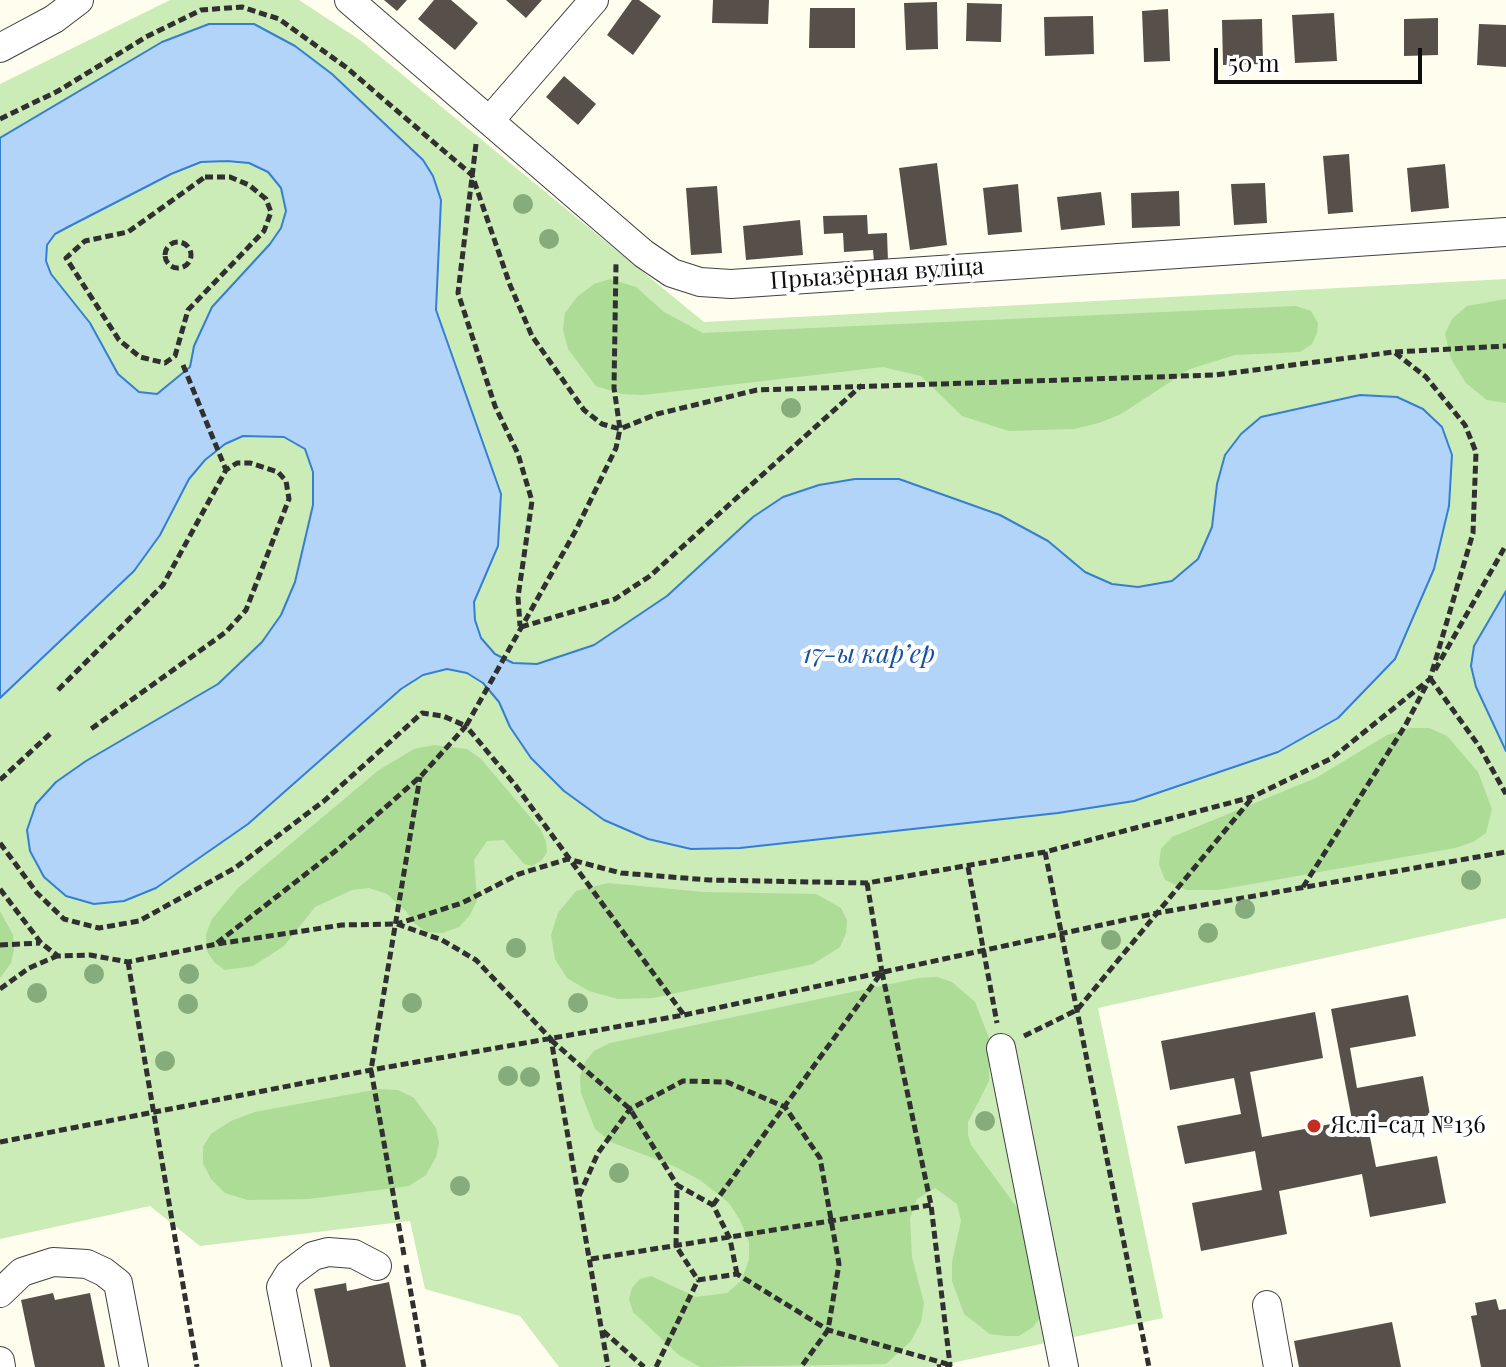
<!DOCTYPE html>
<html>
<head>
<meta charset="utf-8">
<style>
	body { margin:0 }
	#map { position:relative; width:1506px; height:1367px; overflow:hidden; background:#fffeee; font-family:"Playfair Display",serif }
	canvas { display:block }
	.scale { position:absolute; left:1214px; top:48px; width:208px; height:36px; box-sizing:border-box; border:4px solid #0e0e0e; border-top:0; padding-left:10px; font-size:24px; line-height:28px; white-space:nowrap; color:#0e0e0e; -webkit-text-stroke:6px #fff; paint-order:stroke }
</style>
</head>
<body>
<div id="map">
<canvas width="1506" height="1367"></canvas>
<div class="scale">50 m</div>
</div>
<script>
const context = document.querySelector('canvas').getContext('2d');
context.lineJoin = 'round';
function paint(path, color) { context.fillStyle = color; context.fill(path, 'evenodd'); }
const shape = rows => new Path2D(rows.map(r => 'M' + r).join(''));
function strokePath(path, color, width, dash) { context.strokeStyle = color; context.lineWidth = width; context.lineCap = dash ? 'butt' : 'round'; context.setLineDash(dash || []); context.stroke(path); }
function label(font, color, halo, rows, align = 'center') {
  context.font = font + ' "Playfair Display",serif'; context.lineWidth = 8; context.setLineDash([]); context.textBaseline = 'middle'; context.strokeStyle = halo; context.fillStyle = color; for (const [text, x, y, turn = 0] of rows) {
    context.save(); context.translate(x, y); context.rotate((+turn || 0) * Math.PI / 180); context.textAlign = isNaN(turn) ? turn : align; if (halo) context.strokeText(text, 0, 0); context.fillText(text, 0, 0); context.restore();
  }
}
paint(shape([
	[170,0,299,0,360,40,704,322,1506,279,1506,918,1098,1008,1163,1318,933,1367,559,1367,520,1316,425,1289,410,1221,200,1246,150,1206,0,1239,0,84]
]), '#cbebb7');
paint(shape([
	[610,279,636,287,664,312,703,333,1296,306,1311,311,1318,323,1317,333,1312,344,1300,352,1235,355,1190,369,1121,414,1099,423,1074,429,1009,431,962,416,921,376,883,367,643,395,622,394,596,386,568,349,563,329,565,313,577,297,594,284],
	[1506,299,1506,403,1487,400,1466,383,1451,359,1445,334,1452,319,1467,306],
	[1410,728,1429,728,1447,736,1478,772,1492,809,1486,833,1473,842,1455,848,1218,890,1187,890,1165,880,1159,864,1161,849,1172,837,1316,778,1387,735],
	[434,745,467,749,481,759,541,830,546,842,547,852,542,860,532,866,524,864,504,840,487,841,474,860,477,900,470,915,459,927,442,933,427,932,414,923,406,911,387,894,369,888,352,890,315,907,284,946,253,966,225,970,214,962,207,951,206,935,212,919,238,888,379,770,414,749],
	[608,883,703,892,816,894,841,908,847,920,846,933,840,947,813,964,653,998,618,999,589,991,567,978,555,959,551,935,558,913,576,891],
	[0,911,13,935,14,949,11,963,0,978],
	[937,977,952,982,975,1002,989,1038,989,1081,968,1122,968,1135,971,1145,1018,1209,1030,1234,1043,1314,1033,1327,1019,1336,1005,1336,990,1334,964,1314,952,1281,952,1262,961,1221,957,1204,935,1188,917,1199,910,1218,912,1257,924,1303,921,1322,911,1341,886,1364,700,1367,679,1355,633,1312,629,1299,632,1288,640,1279,651,1276,696,1297,727,1293,741,1281,749,1260,749,1242,740,1220,729,1203,700,1180,676,1167,611,1142,595,1129,581,1093,580,1077,585,1062,594,1051,610,1043,919,978],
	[379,1089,398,1090,414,1098,436,1128,439,1143,436,1157,426,1175,409,1186,309,1199,248,1200,225,1193,211,1179,203,1163,203,1147,211,1134,231,1121,255,1112]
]), '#acdc95');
const water = shape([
	[209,24,254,24,295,46,332,74,423,160,433,176,441,200,436,310,501,494,498,546,474,602,475,620,481,638,495,654,513,663,537,664,594,645,667,596,753,517,783,497,819,485,855,479,899,479,1000,515,1048,541,1085,572,1112,584,1138,587,1172,581,1198,559,1212,527,1217,484,1225,455,1241,434,1261,417,1360,395,1397,397,1423,409,1442,427,1452,455,1449,506,1434,569,1395,659,1338,718,1278,752,1134,801,1058,813,740,848,691,849,648,839,604,820,564,791,531,758,510,727,499,702,483,683,467,673,447,669,423,675,401,689,248,824,156,888,124,901,94,904,66,896,44,877,30,851,27,830,36,804,56,782,86,761,218,684,262,642,281,615,295,582,313,505,313,472,305,449,284,437,243,436,225,444,205,460,189,479,160,535,134,571,0,698,0,138,162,42,209,24],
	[227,161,249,163,268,172,281,188,286,211,281,228,270,244,212,307,194,346,190,367,157,394,139,392,118,374,90,323,51,274,46,261,47,245,55,234,68,227,171,174,201,162,227,161],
	[1506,591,1506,751,1476,687,1471,666,1474,646,1506,591]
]);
paint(water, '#b1d4f8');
strokePath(water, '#367ed1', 2);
paint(shape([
	[384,0,407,0,397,11],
	[434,0,451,0,478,23,455,50,418,19],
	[506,0,542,0,526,18],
	[632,0,639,0,661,16,633,55,607,35],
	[713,0,769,0,768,24,712,23],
	[937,2,938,49,906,50,904,3],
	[967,3,1002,4,1001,42,966,41],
	[810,8,855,8,855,48,809,48],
	[1168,9,1170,61,1144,62,1142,11],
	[1334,13,1337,61,1295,63,1292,15],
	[1093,16,1094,54,1045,56,1044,17],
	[1438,18,1438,55,1404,56,1404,19],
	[1262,19,1263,64,1223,65,1222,20],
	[1479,24,1506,25,1506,67,1477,65],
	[564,76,596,104,578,125,546,97],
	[1349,154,1353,212,1328,214,1323,156],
	[937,163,947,245,910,250,899,168],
	[1445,164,1449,208,1411,212,1407,168],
	[1265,183,1267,223,1234,225,1231,184],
	[1018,184,1022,232,988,235,983,188],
	[717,186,722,253,691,255,686,188],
	[1179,191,1180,226,1132,228,1131,193],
	[1101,192,1105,225,1061,230,1057,197],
	[867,215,868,234,887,233,888,262,874,262,873,250,844,252,843,233,824,234,823,216],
	[800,220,803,255,746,260,743,226],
	[1408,995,1416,1036,1350,1048,1357,1088,1423,1076,1430,1115,1368,1127,1376,1167,1437,1156,1446,1203,1370,1217,1362,1174,1279,1191,1287,1234,1201,1251,1192,1203,1262,1190,1255,1151,1185,1164,1177,1126,1241,1114,1234,1078,1170,1090,1161,1041,1315,1012,1323,1058,1250,1072,1262,1137,1352,1120,1331,1009],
	[389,1282,406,1367,330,1367,314,1289,346,1283,347,1291],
	[53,1293,55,1300,90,1293,105,1367,35,1367,21,1300],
	[1496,1299,1499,1310,1506,1309,1506,1367,1481,1367,1471,1316,1477,1315,1475,1303],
	[1392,1322,1401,1367,1299,1367,1294,1341]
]), '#57504a');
const minor = shape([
	[349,0,644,254,672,273,700,282,731,284,1506,232],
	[0,48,54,19,79,0],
	[491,119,594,0],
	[1001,1048,1064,1367],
	[0,1293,22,1272,53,1262,87,1264,104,1272,118,1283,134,1367],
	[1267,1305,1278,1367],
	[0,1361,1,1367],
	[297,1367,281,1287,289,1274,313,1256,328,1252,354,1254,377,1266]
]);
strokePath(minor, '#414141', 30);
strokePath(shape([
	[0,119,58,91,146,37,201,10,242,7,279,19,347,68,472,175,510,285,532,336,584,410,602,424,620,429,657,414,757,390,1215,375,1394,352,1426,377,1465,425,1476,452,1473,533,1430,679,1332,758,1252,797,1045,852,867,883,709,880,621,873,568,859,519,874,462,903,397,924],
	[476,144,458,293,495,406,518,454,532,501,518,597,520,626],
	[205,177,230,177,249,185,266,199,271,212,264,231,188,310,175,356,165,363,140,357,119,340,66,258,85,241,128,232,205,177],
	'165 255a13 13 0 1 1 26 0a13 13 0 1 1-26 0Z',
	[1395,352,1506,346],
	[183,365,226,470],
	[521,627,615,599,650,576,862,385],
	[1435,670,1506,545],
	[1430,678,1479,746,1506,794],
	[58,690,163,585,226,470,237,463,250,463,278,472,286,481,289,499,246,610,226,632,91,729],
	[0,780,52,732],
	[0,843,37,893,64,919,99,928,139,921,235,868,324,801,422,713,443,716,466,726,576,530,616,448,620,429,614,388,616,264],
	[1045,852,1149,1367],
	[968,867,997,1023],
	[867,883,882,972],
	[1303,887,1405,726,1427,684],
	[0,889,41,943,58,956,90,955,128,962,217,944,342,925,397,924,442,940,476,960,551,1039,608,1367],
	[217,943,338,849,421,776,466,726,516,786,684,1015],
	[0,945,40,943],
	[128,962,197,1367],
	[0,989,29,968,57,956],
	[1024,1036,1077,1010,1252,798],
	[551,1040,630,1109,677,1185],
	[0,1142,371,1070,684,1015,1157,913,1506,852],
	[579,1196,598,1153,630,1109,683,1081,727,1082,785,1107,820,1158,839,1264,828,1330,801,1367],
	[713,1205,882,972,931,1205,950,1365,937,1367],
	[404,1255,371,1070,420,777],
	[591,1259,931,1205],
	[406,1265,424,1367],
	[737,1274,730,1239,713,1205,677,1185,676,1246,698,1280,737,1274,828,1330,947,1364],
	[603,1331,644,1367],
	[656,1367,698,1280]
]), '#303030', 5, [8, 4]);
strokePath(minor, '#fff', 28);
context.fillStyle = '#85ac7a';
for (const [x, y] of [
	[523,204],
	[549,239],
	[791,408],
	[1471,880],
	[1245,909],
	[1208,933],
	[1111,940],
	[516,948],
	[94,974],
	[189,974],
	[37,993],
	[412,1003],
	[578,1003],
	[188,1004],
	[165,1061],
	[508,1076],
	[530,1077],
	[985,1121],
	[619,1173],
	[460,1186]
]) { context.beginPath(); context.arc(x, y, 10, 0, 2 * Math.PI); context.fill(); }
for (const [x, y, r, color] of [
	[1314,1126,8,"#c22f21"]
]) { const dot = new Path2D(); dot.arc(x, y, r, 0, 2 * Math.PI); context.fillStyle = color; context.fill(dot); strokePath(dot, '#fff', 3); }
label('24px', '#0e0e0e', '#fff', [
	["Прыазёрная вуліца",877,274,-4]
]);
label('24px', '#0e0e0e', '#fff', [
	["Яслі-сад №136",1330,1126]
], 'left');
label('italic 26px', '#1351a3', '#fff', [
	["17-ы кар’ер",869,655]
]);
</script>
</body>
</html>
